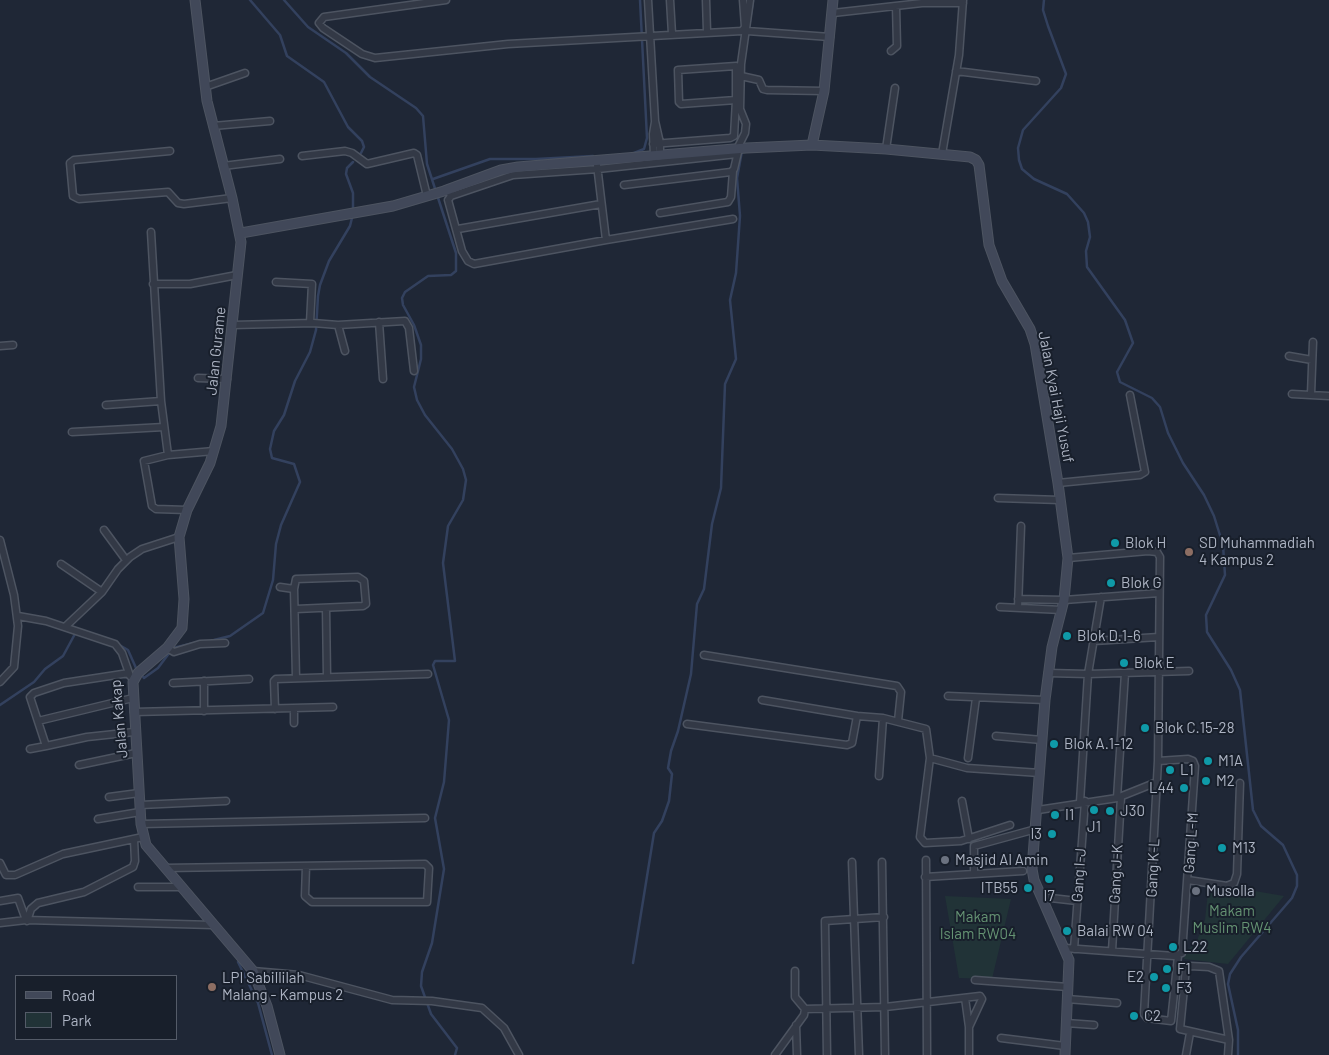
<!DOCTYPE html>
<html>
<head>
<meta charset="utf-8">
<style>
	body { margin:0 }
	#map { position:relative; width:1329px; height:1055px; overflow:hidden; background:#1f2736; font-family:Barlow,sans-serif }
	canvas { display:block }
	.legend { position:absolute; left:15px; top:975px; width:162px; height:65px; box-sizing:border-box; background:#181f2b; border:1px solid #545b68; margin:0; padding:6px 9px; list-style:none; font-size:15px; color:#adb4c3 }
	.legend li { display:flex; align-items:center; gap:10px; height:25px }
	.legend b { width:25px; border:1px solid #545b68 }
</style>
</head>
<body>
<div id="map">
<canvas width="1329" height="1055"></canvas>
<ul class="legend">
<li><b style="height:6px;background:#414859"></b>Road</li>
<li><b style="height:14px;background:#213337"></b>Park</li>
</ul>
</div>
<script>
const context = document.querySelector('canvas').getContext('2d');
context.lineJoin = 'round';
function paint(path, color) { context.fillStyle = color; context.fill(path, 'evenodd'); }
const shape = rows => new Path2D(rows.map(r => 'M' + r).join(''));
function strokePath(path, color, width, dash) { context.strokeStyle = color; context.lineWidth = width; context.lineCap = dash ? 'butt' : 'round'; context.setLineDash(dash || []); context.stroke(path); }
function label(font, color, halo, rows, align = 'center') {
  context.font = font + ' Barlow,sans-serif'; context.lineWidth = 4; context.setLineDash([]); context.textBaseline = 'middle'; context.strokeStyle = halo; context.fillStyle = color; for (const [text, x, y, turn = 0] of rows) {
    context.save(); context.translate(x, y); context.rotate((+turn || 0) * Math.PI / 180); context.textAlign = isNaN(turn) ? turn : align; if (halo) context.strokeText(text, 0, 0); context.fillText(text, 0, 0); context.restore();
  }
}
paint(shape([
	[1243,889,1284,896,1228,964,1184,959,1185,952,1196,943,1205,920,1208,892,1230,894],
	[945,896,1011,899,992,979,959,978]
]), '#213337');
strokePath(shape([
	[250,0,280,35,287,56,324,82,348,127,362,141,364,147,361,153],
	[284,0,308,27,346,53,370,77,416,108,423,116,427,164,456,253,456,271,451,275,428,276,405,292,402,298,403,305,414,325,421,345,421,359,414,387,417,400,425,415,452,449,463,469,466,480,463,500,448,526,443,563,455,661,435,661,433,665,449,720,444,782,435,818,444,869,432,943,422,972,421,986,431,1014,457,1048,455,1055],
	[1044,0,1043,10,1048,26,1066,74,1061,88,1023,130,1018,148,1019,160,1022,169,1034,179,1067,194,1084,213,1088,222,1090,237,1086,251,1087,267,1125,320,1133,343,1117,372,1120,382,1152,398,1160,407,1168,433,1183,463,1204,495,1214,516,1223,545,1225,575,1206,615,1207,632,1231,670,1240,690,1253,810,1261,826,1283,845,1297,875,1297,886,1292,898,1241,957,1230,974,1228,984,1238,1030,1238,1055],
	[747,40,753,1],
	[634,153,644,149,647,138,640,0],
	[353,162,347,168,346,174,353,193,353,210],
	[433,179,490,159,536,159,593,156],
	[214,640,230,636,263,613,273,580,276,544,281,525,300,482,294,464,272,458,270,449,274,431,284,415,295,381,310,352,316,330,318,296,320,285,329,261,350,226,352,218],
	[116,643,128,650,136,668,144,678,158,668,173,648,198,642],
	[0,705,34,682,45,669,63,656,76,632],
	[238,962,258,1003,272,1055],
	[633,963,654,833,662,821,669,801,672,774,668,768,671,751,678,731,691,674,697,604,704,589,712,524,721,488,725,384,736,359,730,300,736,273,740,216,737,178,742,151]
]), '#33415e', 2.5);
const street = shape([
	[446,0,324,17,319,23,323,28,362,54,375,58,508,44,742,31,745,27,743,0],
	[648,0,655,121,660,143,660,156],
	[670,0,672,34],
	[706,0,707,31],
	[833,13,922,3,963,3],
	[747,31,830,37],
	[891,51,897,46,896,6],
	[956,71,1036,81],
	[741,76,759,80,763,89,767,90,824,91],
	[205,87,245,73],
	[213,126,270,121],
	[653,144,730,138,734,136,736,100,736,66,678,70,679,102,681,104,736,100],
	[737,149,745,133,746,124,740,109,741,64,750,0],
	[886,149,895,88],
	[170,151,74,160,70,163,73,196,79,199,168,192,178,203,184,204,232,198],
	[942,154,959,55,963,0],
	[302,156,345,151,352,153,367,164,414,153,417,155,427,196],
	[654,156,653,134,655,122],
	[597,165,606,240],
	[223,166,280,159],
	[624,185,731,172,734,169,738,152],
	[448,189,451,196,448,200,462,251,468,261,474,264,606,240,733,219],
	[451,196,513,175,598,169,737,154],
	[660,213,728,202,731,197,733,171],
	[458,229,601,204],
	[151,232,161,401,168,455],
	[276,282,312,284,310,323],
	[153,284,190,284,237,275],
	[379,322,383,379],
	[233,325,313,323,338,325,405,321,409,328,414,371],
	[338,325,345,351],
	[0,346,13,345],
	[1289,356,1312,360],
	[198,378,227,379],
	[1292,394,1329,396],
	[1311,394,1313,342],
	[106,405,161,401],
	[72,432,164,427],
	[1058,483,1140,475,1145,472,1130,395],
	[998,498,1060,500],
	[187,510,156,509,152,506,144,461,168,455,214,451],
	[104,530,126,560],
	[0,540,14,595,18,626,14,667,0,682],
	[1068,558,1148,551,1157,552,1160,557,1158,761,1144,1014,1147,1018,1171,1021,1178,956],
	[61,564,102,592],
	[280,587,294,589],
	[1018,599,1064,600,1159,593],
	[1000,607,1062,610],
	[326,608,327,677],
	[1018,608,1021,526],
	[296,609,363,606,366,604,364,581,358,577,296,579,294,589,296,678],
	[18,616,46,621,115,644,122,653,130,676],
	[65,627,102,592,118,569,130,557,142,549,179,537],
	[1094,641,1159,637],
	[167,648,174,652,200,644,225,643],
	[704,655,897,686,901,692,898,721],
	[129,673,64,683,34,693,30,697,46,746,87,737,134,732],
	[1048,673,1088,674,1189,671],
	[173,683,249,679],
	[948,696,1045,700],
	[762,700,857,716,883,718,926,729,930,758,920,837,925,843,961,841,1010,825],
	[275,709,274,681,276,679,428,674],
	[204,711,204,681],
	[134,712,333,707],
	[38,721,133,698],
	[294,723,294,709],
	[687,724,847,745,852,743,857,716],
	[996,736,1042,740],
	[30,749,46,746],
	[930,758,967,768,1040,773],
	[968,758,976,698],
	[79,765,136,753],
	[879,776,883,718],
	[109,797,139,793],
	[1117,798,1125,673],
	[962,801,969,839],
	[1080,802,1088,674,1101,597],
	[140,805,226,801],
	[1038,810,1117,798,1157,782],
	[98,819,140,812],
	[141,824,425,818],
	[926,860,927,1055],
	[852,862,859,1055],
	[882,862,885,1055],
	[0,863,6,875,15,875,63,854,143,837],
	[165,868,425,864,429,868,427,902,312,902,305,896,306,866],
	[974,873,974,846,1036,829],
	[925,877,1023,871],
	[1188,880,1227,886,1234,883,1237,874,1240,783],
	[138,887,181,887],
	[1042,897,1077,901],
	[0,901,18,898,26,920],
	[27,921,31,909,38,903,84,892,133,867,135,861,134,839],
	[0,923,26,920,213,925],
	[1065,948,1174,956,1182,953,1195,766,1193,761,1188,759,1158,761],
	[1074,949,1085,801],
	[1112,951,1121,797],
	[253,971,299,975,392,1000,432,1001,482,1008,504,1028,519,1055],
	[795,971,795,997,805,1009],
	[975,980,1068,987],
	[965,998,969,1027],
	[1067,999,1117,1003],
	[1066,1023,1094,1025],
	[796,1025,797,1055],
	[1001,1038,1065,1046],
	[775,1055,804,1015,805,1009,885,1007,980,996,982,999,969,1027,969,1055],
	[827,1055,825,921,884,917],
	[1186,1055,1190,1033],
	[1228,1055,1229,1040,1219,971,1209,967,1190,966,1186,968,1180,1029,1229,1040]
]);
const secondary = shape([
	[195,0,207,101,232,198,241,242,221,426,210,463,187,510,179,537,184,599,182,628,167,648,138,673,133,682,141,824,146,845,253,971,267,1006,280,1055],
	[812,145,824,91,833,0],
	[241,233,393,206,444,191,501,170,518,167,746,148,812,145,886,149,970,157,976,160,979,165,989,245,1002,281,1030,329,1035,344,1058,483,1068,558,1064,600,1052,647,1045,700,1032,869,1034,880,1069,960,1065,1055]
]);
strokePath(street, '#4d5461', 9);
strokePath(secondary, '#4d5461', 11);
strokePath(street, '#333946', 6);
strokePath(secondary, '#414859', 9);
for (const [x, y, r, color] of [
	[1115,543,5,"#0f9aa8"],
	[1189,552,5,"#8d6e63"],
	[1111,583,5,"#0f9aa8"],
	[1067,636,5,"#0f9aa8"],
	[1124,663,5,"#0f9aa8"],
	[1145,728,5,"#0f9aa8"],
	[1054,744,5,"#0f9aa8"],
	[1208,761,5,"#0f9aa8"],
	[1170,770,5,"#0f9aa8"],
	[1206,781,5,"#0f9aa8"],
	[1184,788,5,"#0f9aa8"],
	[1094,810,5,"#0f9aa8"],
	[1110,811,5,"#0f9aa8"],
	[1055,815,5,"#0f9aa8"],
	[1052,834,5,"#0f9aa8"],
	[1222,848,5,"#0f9aa8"],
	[945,860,5,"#6b7280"],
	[1049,879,5,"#0f9aa8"],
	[1028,888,5,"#0f9aa8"],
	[1196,891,5,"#6b7280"],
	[1067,931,5,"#0f9aa8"],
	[1173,947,5,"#0f9aa8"],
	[1167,969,5,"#0f9aa8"],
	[1154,977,5,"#0f9aa8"],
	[212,987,5,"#8d6e63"],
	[1166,988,5,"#0f9aa8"],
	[1134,1016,5,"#0f9aa8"]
]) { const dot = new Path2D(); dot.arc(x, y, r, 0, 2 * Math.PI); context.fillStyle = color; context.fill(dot); strokePath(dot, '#181f2b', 2); }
label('15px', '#adb4c3', '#181f2b', [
	["Jalan Gurame",216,351,-84],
	["Jalan Kyai Haji Yusuf",1056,397,79],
	["Jalan Kakap",119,719,-95],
	["Gang L-M",1191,843,-86],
	["Gang K-L",1153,868,-87],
	["Gang J-K",1116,874,-87],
	["Gang I-J",1079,875,-86]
]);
label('15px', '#adb4c3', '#181f2b', [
	["Blok H",1125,543],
	["SD Muhammadiah",1199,543],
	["4 Kampus 2",1199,560],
	["Blok G",1121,583],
	["Blok D.1-6",1077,636],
	["Blok E",1134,663],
	["Blok C.15-28",1155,728],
	["Blok A.1-12",1064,744],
	["M1A",1218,761],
	["L1",1180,770],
	["M2",1216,781],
	["L44",1174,788,"right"],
	["J30",1120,811],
	["I1",1065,815],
	["J1",1094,827,"center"],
	["I3",1042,834,"right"],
	["M13",1232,848],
	["Masjid Al Amin",955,860],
	["ITB55",1018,888,"right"],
	["Musolla",1206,891],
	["I7",1049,896,"center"],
	["Balai RW 04",1077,931],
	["L22",1183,947],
	["F1",1177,969],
	["E2",1144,977,"right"],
	["LPI Sabillilah",222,978],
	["Malang - Kampus 2",222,995],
	["F3",1176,988],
	["C2",1144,1016]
], 'left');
label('15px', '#659373', '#181f2b', [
	["Makam",1232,911],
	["Muslim RW4",1232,928],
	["Makam",978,917],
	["Islam RW04",978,934]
]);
</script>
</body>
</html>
